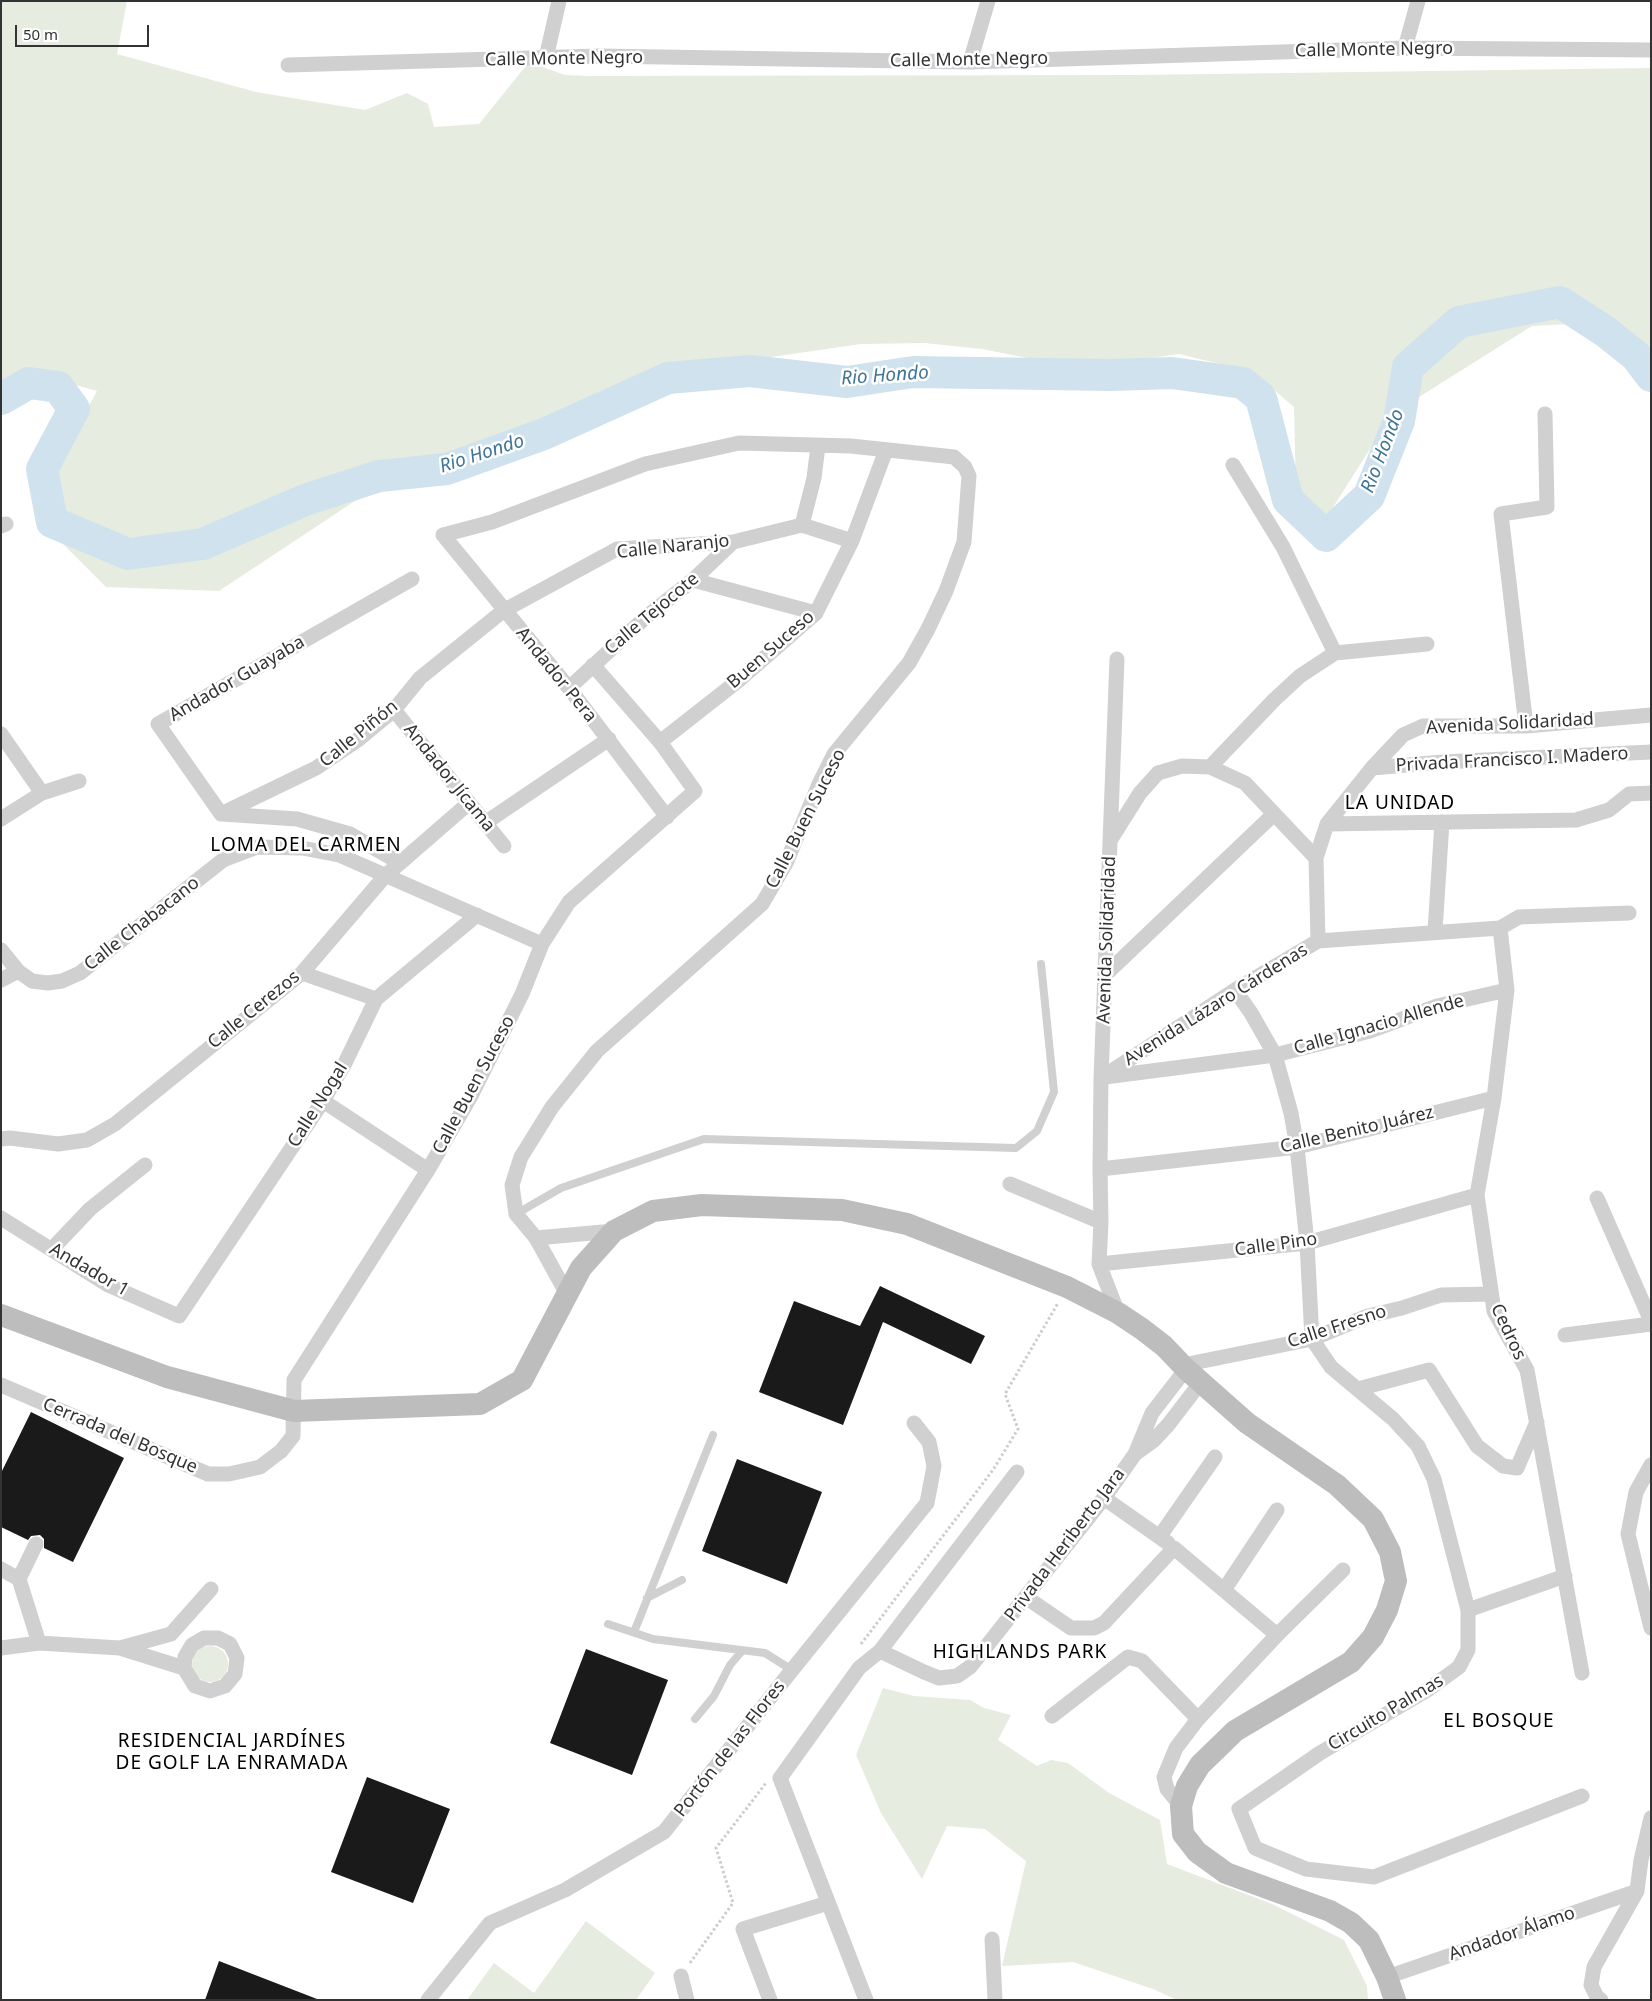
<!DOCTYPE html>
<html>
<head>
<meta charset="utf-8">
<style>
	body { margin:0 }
	#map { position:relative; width:1652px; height:2001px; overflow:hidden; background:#fff; font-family:"Noto Sans",sans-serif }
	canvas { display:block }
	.frame { position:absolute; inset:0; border:2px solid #333; pointer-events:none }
	.scale { position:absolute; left:15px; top:25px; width:134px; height:22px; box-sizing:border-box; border:2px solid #333; border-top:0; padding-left:6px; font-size:15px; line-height:18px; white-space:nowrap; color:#333; -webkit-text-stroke:4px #fff; paint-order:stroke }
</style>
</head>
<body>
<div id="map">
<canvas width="1652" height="2001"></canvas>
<div class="frame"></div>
<div class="scale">50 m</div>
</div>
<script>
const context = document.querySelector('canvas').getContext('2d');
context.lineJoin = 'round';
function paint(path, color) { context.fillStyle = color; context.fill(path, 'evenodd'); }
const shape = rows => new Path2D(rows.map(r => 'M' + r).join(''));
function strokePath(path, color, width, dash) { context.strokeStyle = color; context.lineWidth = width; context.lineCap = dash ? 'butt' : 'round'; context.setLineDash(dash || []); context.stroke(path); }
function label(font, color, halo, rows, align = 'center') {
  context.font = font + ' "Noto Sans",sans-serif'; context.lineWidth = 5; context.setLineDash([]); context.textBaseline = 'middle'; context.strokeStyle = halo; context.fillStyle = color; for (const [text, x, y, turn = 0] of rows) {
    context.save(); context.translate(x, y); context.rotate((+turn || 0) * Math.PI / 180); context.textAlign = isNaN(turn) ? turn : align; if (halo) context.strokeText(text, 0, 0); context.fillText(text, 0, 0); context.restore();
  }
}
paint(shape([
	[1,1,127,1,117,54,256,92,365,110,407,93,428,104,434,127,479,124,529,62,565,75,589,76,1138,75,1651,68,1651,359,1643,349,1610,322,1532,326,1392,414,1325,520,1296,493,1294,407,1253,372,1179,354,1123,362,1063,365,982,349,925,343,861,344,750,360,641,378,596,401,370,491,219,591,106,587,60,541,53,471,97,391,29,372,1,387],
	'192 1664a18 18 0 1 1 36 0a18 18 0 1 1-36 0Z',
	[883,1688,914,1696,970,1700,984,1708,1011,1715,998,1740,1037,1766,1051,1760,1068,1763,1109,1793,1160,1820,1167,1864,1272,1904,1344,1940,1367,1986,1368,2000,1177,2000,1153,1989,1073,1962,1002,1966,1026,1861,985,1829,947,1826,922,1879,881,1813,856,1755],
	[586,1921,655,1973,636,2000,467,2000,494,1963,534,1993]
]), '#e6ecdf');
strokePath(shape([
	[1,399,29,383,58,387,74,409,42,469,52,522,128,554,203,544,305,500,379,476,447,469,544,434,668,378,750,371,847,382,913,372,1111,375,1172,373,1243,383,1261,398,1288,500,1326,536,1369,496,1399,421,1408,367,1459,322,1560,302,1606,332,1636,356,1651,376]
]), '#cfe2ee', 32);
paint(shape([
	[880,1286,985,1336,971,1364,883,1322,843,1425,759,1392,794,1301,860,1326],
	[31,1412,124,1458,73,1562,44,1548,44,1539,40,1535,31,1536,28,1540,1,1527,1,1473],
	[737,1459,822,1492,787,1584,702,1551],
	[586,1649,668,1680,632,1775,550,1743],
	[367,1777,450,1809,413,1903,331,1872],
	[219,1961,317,1999,317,2000,205,2000]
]), '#1a1a1a');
strokePath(shape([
	[861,1644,993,1470,1018,1429,1005,1394,1058,1303],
	[690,1963,733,1903,716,1848,766,1783]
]), '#cdcdcd', 3, [2.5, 2.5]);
strokePath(shape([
	[516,1214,561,1188,704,1139,1016,1148,1037,1131,1054,1092,1041,964],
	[647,1598,682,1580],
	[608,1624,653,1639,765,1653,792,1670],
	[634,1632,713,1435],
	[695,1719,714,1696,730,1665,742,1651]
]), '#d0d0d0', 8);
strokePath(shape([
	[1405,48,1418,1],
	[546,58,559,1],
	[970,62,988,1],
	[288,65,599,56,970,62,1405,48,1651,50],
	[1233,465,1283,547,1335,653],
	[802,525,814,478,818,446],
	[1,526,6,524],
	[693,580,816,613],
	[1117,659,1101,1078,1100,1169,1101,1222,1099,1264,1118,1313],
	[569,688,646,617,693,580,733,542],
	[394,710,504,846],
	[1526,726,1501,514,1547,507,1545,414],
	[1,734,42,793],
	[660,742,739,680,816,613,852,541,886,450],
	[1210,767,1274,700,1300,676,1335,653,1427,644],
	[1372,768,1443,762,1651,752],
	[221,814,316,768,359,739,394,710,420,678,503,611,617,549,733,542,802,525,852,541],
	[221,814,158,724,412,579],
	[222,814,297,819,350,834,400,863],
	[1,819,42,793,79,781],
	[485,823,609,739],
	[1327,824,1576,820,1609,810,1629,794,1651,793],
	[1111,839,1140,793,1158,773,1182,766,1210,767,1245,783,1316,858],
	[1500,928,1507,990,1494,1098,1477,1195,1494,1311,1527,1370,1582,1673],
	[1435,931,1442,822],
	[1318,941,1316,858,1327,824,1372,768,1403,735,1423,726,1526,726,1651,715],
	[1,950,18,971,32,981,48,983,62,981,80,973,223,860,257,847,302,848,339,855,542,944],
	[302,973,376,999],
	[1107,973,1274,814],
	[1,980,18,971],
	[1235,990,1251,1013,1275,1055,1291,1113,1297,1147,1307,1243,1312,1339,1331,1367,1393,1419,1418,1446,1434,1479,1468,1610,1468,1650,1459,1667,1429,1689,1320,1753,1239,1809,1255,1848,1306,1869,1374,1877,1582,1796],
	[1105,1077,1275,1055,1370,1031,1437,1006,1507,990],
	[1101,1078,1235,990,1318,941,1500,928,1519,917,1629,913],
	[323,1101,428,1170],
	[1,1139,10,1138,58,1144,87,1140,115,1124,302,973,385,876,469,803],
	[1100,1169,1297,1147,1494,1098],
	[1010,1184,1101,1222],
	[1597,1198,1651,1321],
	[1,1218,108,1285,179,1316,323,1101,345,1063,376,999,477,915],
	[536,1238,614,1231],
	[52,1249,90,1209,145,1165],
	[1099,1264,1307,1243,1477,1195],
	[567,1294,536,1238,516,1214,512,1185,521,1157,552,1107,597,1051,762,904,786,863,820,782,834,754,909,663,928,629,946,591,964,542,969,476,965,467,954,457,851,446,739,443,645,464,492,522,443,535,569,688,667,817],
	[1565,1335,1651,1324],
	[1183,1365,1312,1339,1368,1316,1402,1308,1441,1295,1491,1294],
	[1,1385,208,1474,229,1474,260,1467,281,1451,293,1436,294,1380,428,1170,471,1096,522,994,542,944,569,902,695,791,660,742,593,665],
	[1358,1389,1429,1370,1477,1446,1503,1466,1517,1468,1537,1422],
	[1135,1454,1153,1441,1168,1425,1201,1382],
	[1651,1465,1636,1492,1628,1534,1651,1628],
	[1104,1498,1168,1543],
	[1160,1536,1215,1457],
	[1,1569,19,1579,39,1643],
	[19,1579,36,1544],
	[1224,1590,1277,1510],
	[1027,1598,1071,1628,1094,1628,1104,1623,1174,1548,1277,1635,1198,1719,1176,1748,1164,1777,1167,1789,1181,1806],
	[1468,1610,1565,1576],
	[1277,1635,1343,1570],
	[204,1638,218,1638,230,1644,237,1658,235,1674,225,1686,210,1691,195,1686,184,1668,185,1657,192,1645,204,1638],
	[1,1648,39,1643,120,1648,184,1668],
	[120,1648,171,1634,211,1589],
	[880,1651,1017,1472],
	[1052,1716,1128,1657,1142,1661,1198,1719],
	[992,1939,995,2000],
	[681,1976,687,2000],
	[1387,1977,1637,1891],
	[428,2000,490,1923,565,1890,664,1832,792,1670,927,1503,934,1466,929,1442,914,1423],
	[770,2000,743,1929,828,1903],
	[866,2000,780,1778,859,1668,880,1651,924,1672,939,1678,957,1676,970,1667,1104,1498,1135,1454,1152,1413,1186,1369],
	[1601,2000,1597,1997,1591,1985,1594,1967,1637,1891,1641,1860,1651,1818]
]), '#d0d0d0', 15);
strokePath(shape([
	[1,1315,167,1377,294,1411,480,1404,522,1380,581,1268,614,1231,653,1211,702,1205,842,1210,907,1224,1067,1287,1118,1313,1142,1329,1164,1346,1186,1369,1247,1423,1337,1485,1373,1519,1390,1552,1396,1581,1387,1610,1373,1637,1351,1662,1235,1731,1200,1765,1187,1786,1181,1806,1183,1834,1197,1852,1226,1873,1330,1911,1351,1923,1369,1940,1387,1977,1395,2000]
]), '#bdbdbd', 22);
label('18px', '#333', '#fff', [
	["Calle Monte Negro",1374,50,-1],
	["Calle Monte Negro",564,59,-1],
	["Calle Monte Negro",969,60,-1],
	["Calle Naranjo",673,547,-6],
	["Calle Tejocote",652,614,-40],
	["Buen Suceso",771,650,-41],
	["Andador Pera",556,675,51],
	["Andador Guayaba",237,679,-30],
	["Avenida Solidaridad",1510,724,-3],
	["Calle Piñón",359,734,-39],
	["Privada Francisco I. Madero",1512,760,-3],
	["Andador Jícama",449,778,51],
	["Calle Buen Suceso",806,819,-63],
	["Calle Chabacano",142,924,-38],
	["Avenida Solidaridad",1107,940,-88],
	["Avenida Lázaro Cárdenas",1216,1005,-32],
	["Calle Cerezos",254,1010,-39],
	["Calle Ignacio Allende",1379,1025,-16],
	["Calle Buen Suceso",474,1085,-62],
	["Calle Nogal",318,1105,-58],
	["Calle Benito Juárez",1357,1130,-13],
	["Calle Pino",1276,1245,-8],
	["Andador 1",89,1270,30],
	["Calle Fresno",1337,1327,-18],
	["Cedros",1508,1332,65],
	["Cerrada del Bosque",120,1436,23],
	["Privada Heriberto Jara",1065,1545,-53],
	["Circuito Palmas",1386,1713,-31],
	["Portón de las Flores",730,1749,-52],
	["Andador Álamo",1512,1934,-19]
]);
label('italic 19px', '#3f7597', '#fff', [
	["Rio Hondo",885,376,-4],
	["Rio Hondo",1383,451,-69],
	["Rio Hondo",482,454,-18]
]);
context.letterSpacing = '1px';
label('19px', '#000', '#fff', [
	["LA UNIDAD",1400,804],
	["LOMA DEL CARMEN",306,846],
	["HIGHLANDS PARK",1020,1653],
	["EL BOSQUE",1499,1722],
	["RESIDENCIAL JARDÍNES",232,1742],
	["DE GOLF LA ENRAMADA",232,1764]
]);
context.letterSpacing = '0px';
</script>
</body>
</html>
